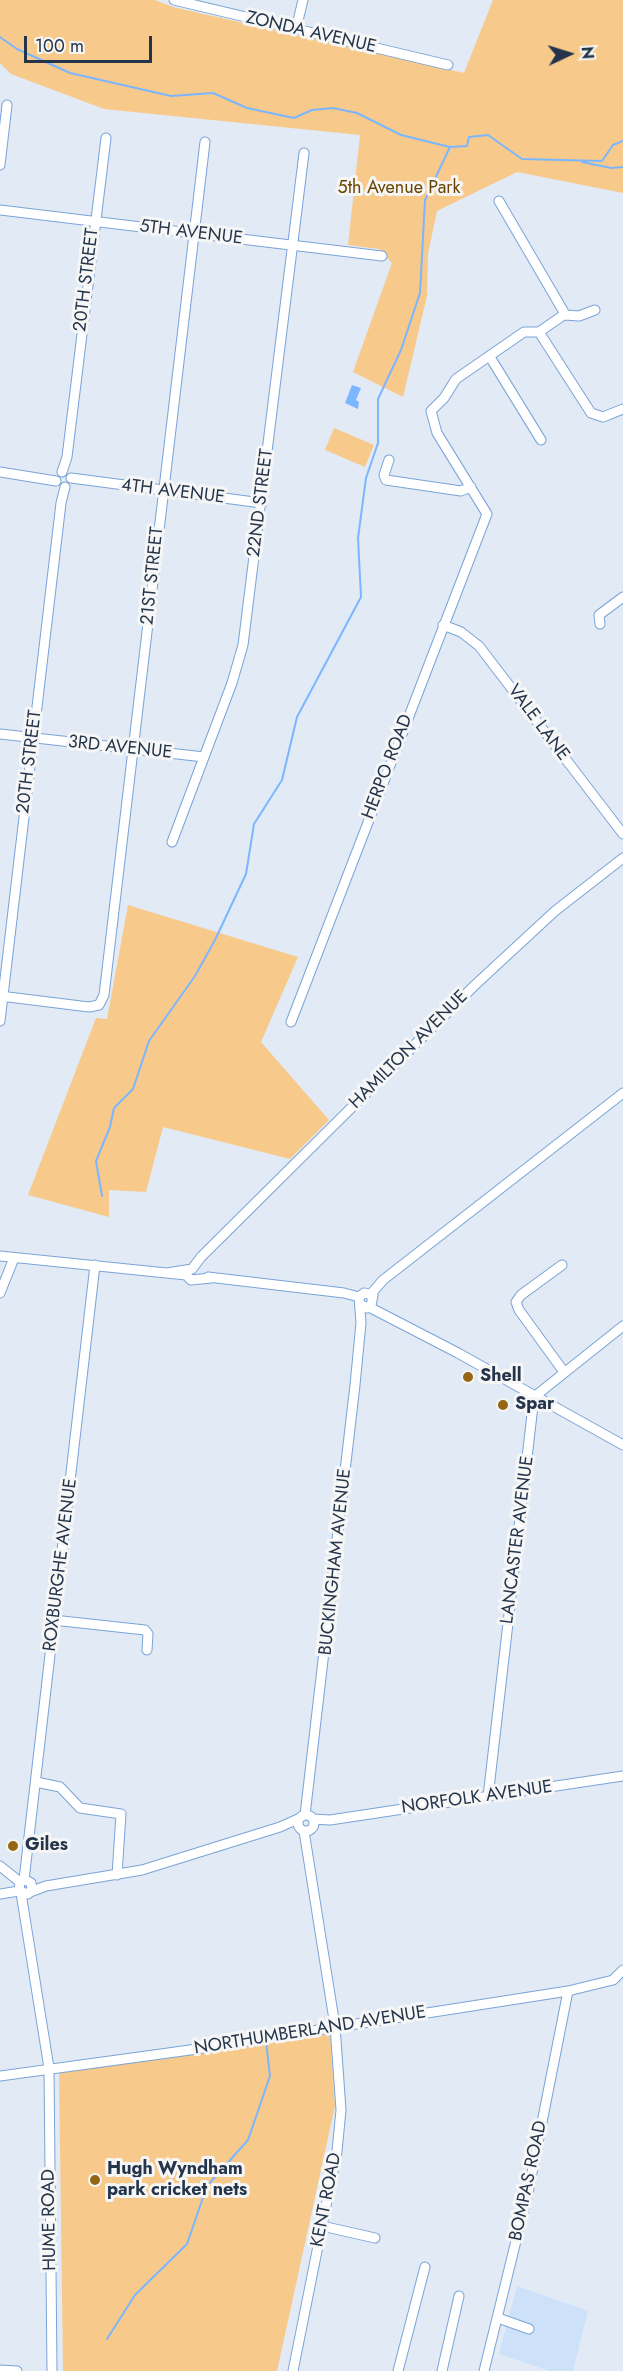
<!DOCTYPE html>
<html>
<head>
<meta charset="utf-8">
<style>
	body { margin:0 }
	#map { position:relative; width:623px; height:2371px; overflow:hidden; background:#e1eaf5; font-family:Jost,sans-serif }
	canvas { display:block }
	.north { position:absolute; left:539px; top:24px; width:60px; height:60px; -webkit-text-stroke:4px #f6f6f6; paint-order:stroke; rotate:86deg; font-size:16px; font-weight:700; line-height:24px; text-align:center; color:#24354b }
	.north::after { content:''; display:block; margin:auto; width:21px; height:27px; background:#24354b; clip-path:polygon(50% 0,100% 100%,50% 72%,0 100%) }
	.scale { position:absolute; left:24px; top:36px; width:128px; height:27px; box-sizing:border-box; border:3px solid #24354b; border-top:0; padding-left:8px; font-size:18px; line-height:21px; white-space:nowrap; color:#24354b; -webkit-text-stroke:4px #f6f6f6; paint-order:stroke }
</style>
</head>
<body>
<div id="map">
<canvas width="623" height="2371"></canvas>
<div class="north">N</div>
<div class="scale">100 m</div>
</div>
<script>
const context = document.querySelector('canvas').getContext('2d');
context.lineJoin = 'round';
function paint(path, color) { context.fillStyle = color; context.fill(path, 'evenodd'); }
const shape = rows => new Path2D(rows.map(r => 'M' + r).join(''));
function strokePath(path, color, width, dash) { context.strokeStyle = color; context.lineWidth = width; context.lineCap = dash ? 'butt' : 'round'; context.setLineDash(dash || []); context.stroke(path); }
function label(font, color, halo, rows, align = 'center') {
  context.font = font + ' Jost,sans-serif'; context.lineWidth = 6; context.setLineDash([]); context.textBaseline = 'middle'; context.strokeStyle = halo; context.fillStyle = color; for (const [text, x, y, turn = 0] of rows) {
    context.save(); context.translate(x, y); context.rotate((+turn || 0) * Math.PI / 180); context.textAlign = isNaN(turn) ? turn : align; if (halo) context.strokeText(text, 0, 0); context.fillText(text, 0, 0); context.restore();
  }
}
paint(shape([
	[517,2286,588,2311,573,2371,550,2371,499,2354]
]), '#cde1f9');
paint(shape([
	[0,0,155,0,173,7,464,73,493,0,623,0,623,193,517,172,437,211,428,254,427,296,403,397,353,372,392,263,379,249,348,245,360,135,104,109,11,74,0,63],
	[334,428,374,445,365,467,325,450],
	[128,905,298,957,261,1042,329,1120,290,1159,163,1127,146,1192,109,1190,109,1217,28,1195,96,1018,107,1019],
	[330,2034,335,2106,277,2371,63,2371,59,2073]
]), '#f7ca8c');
paint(shape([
	[352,385,361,388,356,400,359,402,358,409,345,403]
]), '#7bb6fe');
strokePath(shape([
	[0,37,17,49,70,73,171,96,213,93,247,108,294,118,312,110,333,108,357,113,401,135,450,147,467,146,469,137,488,135,522,159,602,161,613,145,623,141],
	[582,162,611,168,623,167],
	[102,1196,96,1161,110,1127,114,1108,133,1089,149,1041,195,976,215,940,246,874,254,824,282,780,297,717,361,597,358,538,366,478,378,443,378,399,401,350,420,293,425,200,450,147],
	[107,2339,135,2295,187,2244,207,2186,248,2140,270,2076,266,2041]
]), '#7bb6fe', 2);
const street = shape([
	[174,0,448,65],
	[296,29,303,0],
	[0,165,7,105],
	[0,210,382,256],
	[565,315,579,316,595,310],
	[539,332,591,413,603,417,623,409],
	[490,357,541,440],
	[389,460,384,475,386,480,461,491,471,487],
	[0,472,56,481],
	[62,472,67,457,106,138],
	[71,478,262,503],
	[600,624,599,615,623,597],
	[443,625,461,632,479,646,623,834],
	[0,734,204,757],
	[172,842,232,683,243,645,304,153],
	[0,996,89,1007,99,1005,104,995,205,142],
	[0,1021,61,503,65,487],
	[291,1022,487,514,437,433,431,411,444,398,456,379,524,332,539,332,565,314,499,201],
	[0,1256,186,1275,191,1280,211,1278],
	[562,1265,521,1295,516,1302,519,1310,564,1372],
	[167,1273,192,1269,201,1257,475,985,555,911,623,858],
	[208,1277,344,1293,359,1297],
	[0,1293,14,1258],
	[371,1294,383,1280,623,1093],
	[369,1307,458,1353,623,1445],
	[53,1620,145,1630,148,1634,147,1650],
	[36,1782,60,1787,80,1808,121,1814,117,1875],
	[488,1797,534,1397,623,1326],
	'298 1823a8 8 0 1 1 16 0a8 8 0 1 1-16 0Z',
	[305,1815,355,1385,361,1323,359,1297,364,1293,373,1295,371,1306,367,1308,360,1304],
	[313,1819,330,1820,623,1776],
	[0,1866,20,1882],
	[24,1880,95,1265],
	[30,1892,46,1886,142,1870,280,1827,300,1818],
	[21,1893,49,2068,52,2371],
	[0,1894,19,1891,28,1894,32,1889,31,1883,26,1880,20,1882,19,1891],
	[0,2076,190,2050,568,1991,613,1980,623,1970],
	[322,2226,375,2238],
	[498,2318,529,2329],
	[0,2370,17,2371],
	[293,2371,337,2151,341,2110,335,2026,304,1831],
	[398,2371,425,2267],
	[442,2371,459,2296],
	[484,2371,529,2188,568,1991]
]);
strokePath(street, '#7aa4d7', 11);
strokePath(street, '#fff', 9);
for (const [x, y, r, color] of [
	[468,1377,6,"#956616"],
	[503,1405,6,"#956616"],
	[13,1846,6,"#956616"],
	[95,2180,6,"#956616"]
]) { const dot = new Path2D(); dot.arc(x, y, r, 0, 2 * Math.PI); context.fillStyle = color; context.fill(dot); strokePath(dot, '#f6f6f6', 2); }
label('18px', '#24354b', '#f6f6f6', [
	["ZONDA AVENUE",311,33,13],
	["5TH AVENUE",191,233,7],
	["20TH STREET",87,280,-83],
	["4TH AVENUE",173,492,7],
	["22ND STREET",261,503,-83],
	["21ST STREET",153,576,-84],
	["VALE LANE",538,723,53],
	["3RD AVENUE",120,748,6],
	["20TH STREET",30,762,-83],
	["HERPO ROAD",388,767,-69],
	["HAMILTON AVENUE",409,1050,-45],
	["LANCASTER AVENUE",518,1540,-83],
	["BUCKINGHAM AVENUE",336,1562,-84],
	["ROXBURGHE AVENUE",61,1565,-83],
	["NORFOLK AVENUE",477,1798,-8],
	["NORTHUMBERLAND AVENUE",310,2031,-9],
	["BOMPAS ROAD",529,2181,-78],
	["KENT ROAD",327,2200,-79],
	["HUME ROAD",50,2220,-91]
]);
label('18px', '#694400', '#f6f6f6', [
	["5th Avenue Park",399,189]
]);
label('bold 18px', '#24354b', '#f6f6f6', [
	["Shell",480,1377],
	["Spar",515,1405],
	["Giles",25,1846],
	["Hugh Wyndham",107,2170],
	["park cricket nets",107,2191]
], 'left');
</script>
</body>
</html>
